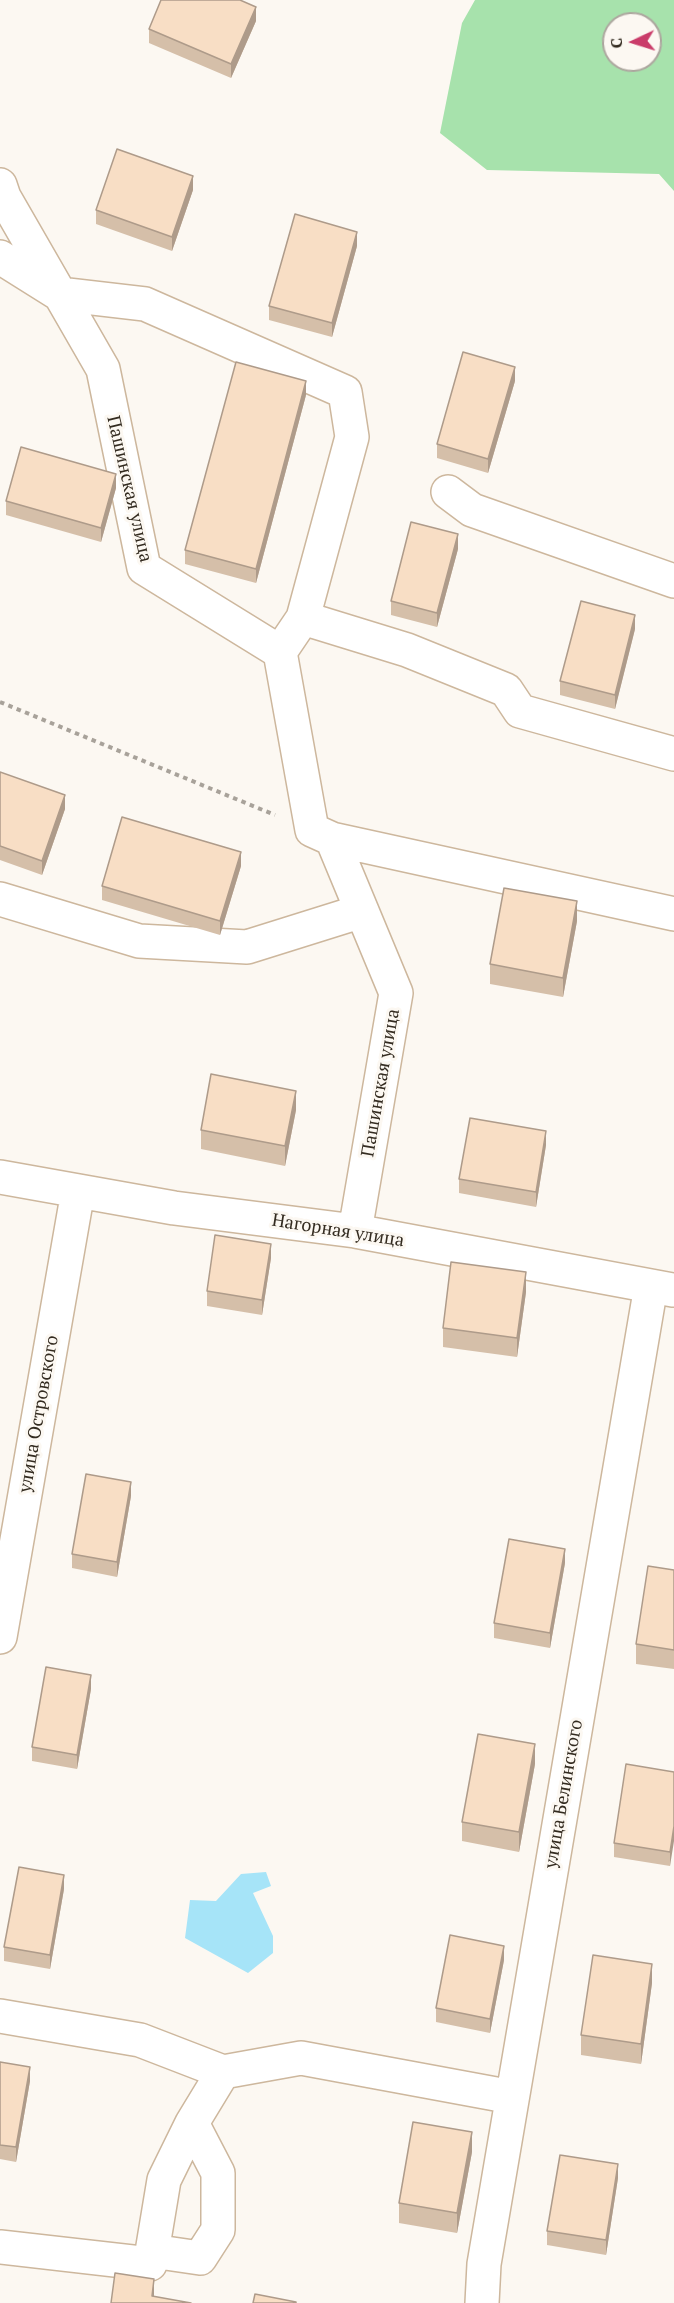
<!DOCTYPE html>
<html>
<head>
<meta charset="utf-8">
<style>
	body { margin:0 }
	#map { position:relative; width:674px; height:2303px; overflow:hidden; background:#fcf8f2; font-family:"PT Serif",serif }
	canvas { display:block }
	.north { position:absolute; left:602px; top:12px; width:60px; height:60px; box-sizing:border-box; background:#fcf8f2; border:2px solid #aca69e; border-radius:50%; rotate:266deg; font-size:16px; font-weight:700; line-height:24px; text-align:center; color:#332b20 }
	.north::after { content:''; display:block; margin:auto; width:21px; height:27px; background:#ca3c6a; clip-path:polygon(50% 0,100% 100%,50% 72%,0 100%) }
</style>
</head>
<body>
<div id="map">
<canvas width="674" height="2303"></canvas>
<div class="north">С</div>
</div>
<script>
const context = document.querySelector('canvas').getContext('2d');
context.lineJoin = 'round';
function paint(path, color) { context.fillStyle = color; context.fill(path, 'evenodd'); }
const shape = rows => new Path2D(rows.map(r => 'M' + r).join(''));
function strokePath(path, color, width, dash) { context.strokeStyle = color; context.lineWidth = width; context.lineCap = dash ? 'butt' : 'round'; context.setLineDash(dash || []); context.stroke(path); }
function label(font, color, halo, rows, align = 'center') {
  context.font = font + ' "PT Serif",serif'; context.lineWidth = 6; context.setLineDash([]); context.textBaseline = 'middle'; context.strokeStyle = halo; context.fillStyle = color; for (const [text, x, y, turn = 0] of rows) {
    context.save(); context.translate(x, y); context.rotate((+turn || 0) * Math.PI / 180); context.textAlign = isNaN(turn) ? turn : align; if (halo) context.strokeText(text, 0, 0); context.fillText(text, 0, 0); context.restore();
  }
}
paint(shape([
	[475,0,674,0,674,191,659,174,487,170,440,133,462,23],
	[614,24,650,24,650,60,614,60]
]), '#a7e2ac');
paint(shape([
	[266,1872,271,1886,253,1893,273,1936,273,1953,248,1973,185,1938,190,1900,216,1901,241,1874]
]), '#a6e4f8');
const minor = shape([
	[0,185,4,197,103,369,144,568,280,652,312,830,332,839,674,914],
	[0,257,59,294,145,304,345,392,352,437,303,618,280,652],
	[448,492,472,510,674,581],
	[303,618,407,650,506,690,520,711,674,754],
	[332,839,396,993,355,1231],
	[0,899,139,941,247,947,362,911],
	[0,1177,174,1208,355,1231,673,1290],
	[0,1637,78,1191],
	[0,2016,140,2040,223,2072,301,2058,512,2097],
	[0,2247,150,2264,164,2180,192,2123,223,2072],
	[152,2251,200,2258,218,2230,218,2173,192,2123],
	[482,2303,484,2264,651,1286]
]);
strokePath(minor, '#cdb79d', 36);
strokePath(shape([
	[0,702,275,815]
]), '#a8a29a', 4, [4.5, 4.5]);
strokePath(minor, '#fff', 33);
paint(shape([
	[256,21,231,78,149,43,149,29],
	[193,190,172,251,96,224,96,210],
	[357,246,332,337,269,320,269,306],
	[515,381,488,473,437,458,437,444],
	[306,395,256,583,185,564,185,550],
	[116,488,101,542,6,515,6,501],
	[458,549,437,627,391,615,391,601],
	[635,629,615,709,560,695,560,681],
	[0,772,65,809,42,875,0,860],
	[241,866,220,935,102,900,102,886],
	[577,921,563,997,490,984,490,964],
	[296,1110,285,1166,201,1149,201,1130],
	[546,1145,536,1207,459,1193,459,1179],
	[271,1258,262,1315,207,1306,207,1291],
	[526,1292,517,1357,443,1347,443,1328],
	[131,1496,117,1577,72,1568,72,1554],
	[565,1563,550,1648,494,1638,494,1623],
	[674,1570,674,1669,636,1664,636,1644],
	[91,1689,77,1769,32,1761,32,1747],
	[535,1764,519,1852,462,1841,462,1822],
	[674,1772,670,1866,614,1857,614,1843],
	[64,1889,50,1969,4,1961,4,1947],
	[504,1960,490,2033,436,2022,436,2008],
	[652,1983,641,2064,581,2055,581,2035],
	[0,2062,30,2081,16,2162,0,2159],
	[472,2152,457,2233,399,2223,399,2203],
	[618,2178,606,2255,547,2245,547,2231]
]), '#d5bfa9');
paint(shape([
	[256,7,256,21,231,78,231,64],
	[193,176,193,190,172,251,172,237],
	[357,232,357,246,332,337,332,323],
	[515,367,515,381,488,473,488,459],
	[306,381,306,395,256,583,256,569],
	[116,474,116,488,101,542,101,528],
	[458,534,458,549,437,627,437,613],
	[635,615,635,629,615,709,615,695],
	[65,795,65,809,42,875,42,861],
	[241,852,241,866,220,935,220,921],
	[577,901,577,921,563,997,563,978],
	[296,1091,296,1110,285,1166,285,1146],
	[546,1131,546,1145,536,1207,536,1192],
	[271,1244,271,1258,262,1315,262,1300],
	[526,1272,526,1292,517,1357,517,1338],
	[131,1482,131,1496,117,1577,117,1562],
	[565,1549,565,1563,550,1648,550,1633],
	[91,1675,91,1689,77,1769,77,1755],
	[535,1744,535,1764,519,1852,519,1832],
	[674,1826,674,1841,670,1866,670,1852],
	[64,1875,64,1889,50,1969,50,1955],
	[504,1946,504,1960,490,2033,490,2019],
	[652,1964,652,1983,641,2064,641,2044],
	[30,2067,30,2081,16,2162,16,2147],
	[472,2132,472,2152,457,2233,457,2213],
	[618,2164,618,2178,606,2255,606,2240],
	[154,2279,154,2299,152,2296]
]), '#ae9b8a');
const building = shape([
	[161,0,240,0,256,7,231,64,149,29,161,0],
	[117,149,193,176,172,237,96,210,117,149],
	[295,214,357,232,332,323,269,306,295,214],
	[463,352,515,367,488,459,437,444,463,352],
	[236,362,306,381,256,569,185,550,236,362],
	[21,447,116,474,101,528,6,501,21,447],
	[411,522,458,534,437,613,391,601,411,522],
	[581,601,635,615,615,695,560,681,581,601],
	[0,772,65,795,42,861,0,846,0,772],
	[122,817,241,852,220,921,102,886,122,817],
	[504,888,577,901,563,978,490,964,504,888],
	[211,1074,296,1091,285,1146,201,1130,211,1074],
	[470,1118,546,1131,536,1192,459,1179,470,1118],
	[215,1235,271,1244,262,1300,207,1291,215,1235],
	[451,1262,526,1272,517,1338,443,1328,451,1262],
	[86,1474,131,1482,117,1562,72,1554,86,1474],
	[509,1539,565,1549,550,1633,494,1623,509,1539],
	[648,1566,674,1570,674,1650,636,1644,648,1566],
	[46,1667,91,1675,77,1755,32,1747,46,1667],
	[478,1734,535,1744,519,1832,462,1822,478,1734],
	[626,1764,674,1772,674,1826,670,1852,614,1843,626,1764],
	[19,1867,64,1875,50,1955,4,1947,19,1867],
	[450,1935,504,1946,490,2019,436,2008,450,1935],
	[593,1955,652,1964,641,2044,581,2035,593,1955],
	[0,2062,30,2067,16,2147,0,2145,0,2062],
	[413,2122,472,2132,457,2213,399,2203,413,2122],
	[560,2155,618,2164,606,2240,547,2231,560,2155],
	[115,2273,154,2279,152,2296,191,2303,111,2303,115,2273],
	[255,2294,296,2302,296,2303,253,2303,255,2294]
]);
paint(building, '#f8dec5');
strokePath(building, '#ae9b8a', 1.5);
label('18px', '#332b20', '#fcf8f2', [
	["Пашинская улица",129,489,77],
	["Пашинская улица",381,1083,-80],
	["Нагорная улица",338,1231,9],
	["улица Островского",39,1414,-80],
	["улица Белинского",564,1794,-80]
]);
</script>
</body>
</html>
